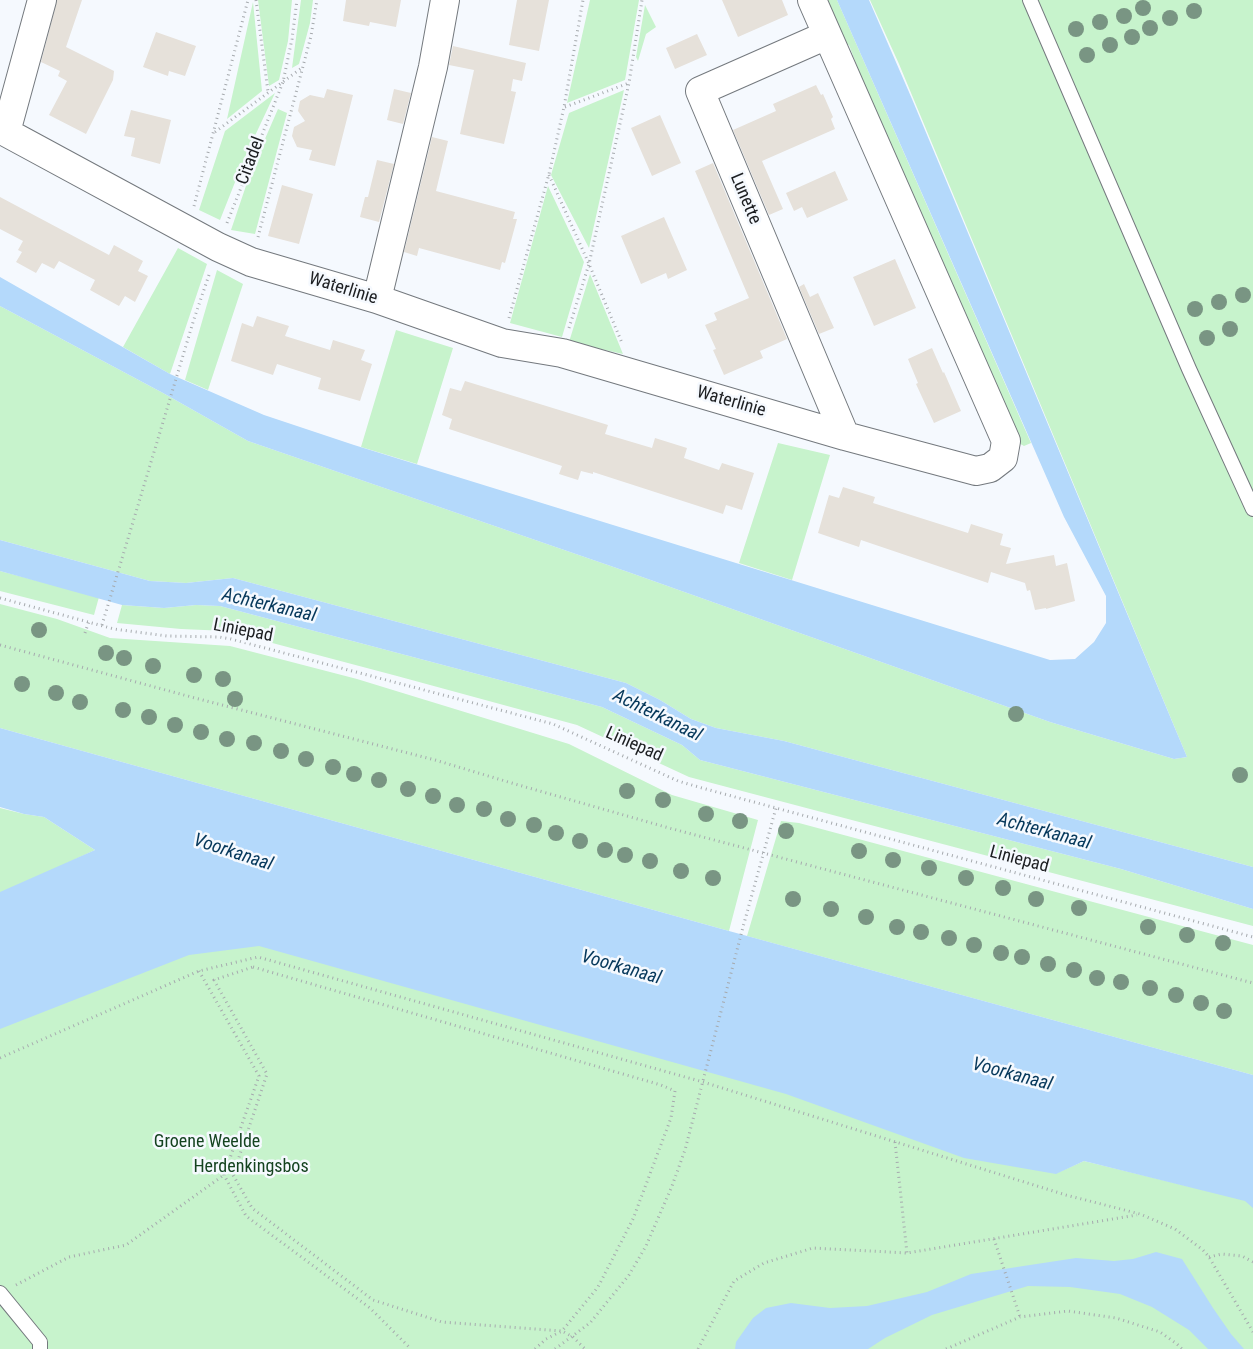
<!DOCTYPE html>
<html>
<head>
<meta charset="utf-8">
<style>
	body { margin:0 }
	canvas { display:block; background:#f5f9fe }
</style>
</head>
<body>
<canvas width="1253" height="1349"></canvas>
<script>
const context = document.querySelector('canvas').getContext('2d');
context.lineJoin = 'round';
function paint(path, color) { context.fillStyle = color; context.fill(path, 'evenodd'); }
const shape = rows => new Path2D(rows.map(r => 'M' + r).join(''));
function strokePath(path, color, width, dash) { context.strokeStyle = color; context.lineWidth = width; context.lineCap = dash ? 'butt' : 'round'; context.setLineDash(dash || []); context.stroke(path); }
function label(font, color, halo, rows, align = 'center') {
  context.font = font + ' "Roboto Condensed",sans-serif'; context.lineWidth = 5; context.setLineDash([]); context.textBaseline = 'middle'; context.strokeStyle = halo; context.fillStyle = color; for (const [text, x, y, turn = 0] of rows) {
    context.save(); context.translate(x, y); context.rotate((+turn || 0) * Math.PI / 180); context.textAlign = isNaN(turn) ? turn : align; if (halo) context.strokeText(text, 0, 0); context.fillText(text, 0, 0); context.restore();
  }
}
paint(shape([
	[258,0,292,0,288,41,279,80,269,86],
	[301,0,313,0,310,23,299,64,292,68],
	[590,0,639,0,625,80,567,103],
	[822,0,837,0,1031,443,1024,446,1013,440,1001,409,1004,402,997,385,989,382,972,344,976,336,960,302,953,301,917,219,921,212,905,177,897,174,859,89,863,82,849,45,841,42],
	[870,0,1253,0,1253,867,784,741,716,728,691,719,660,700,626,683,233,578,186,583,150,581,0,540,0,306,163,393,248,441,631,573,1050,722,1174,759,1187,757,899,64],
	[253,2,262,91,227,119],
	[645,5,656,27,646,34,638,61,636,57],
	[624,90,589,248,551,175,569,113],
	[275,93,245,157,220,220,199,210,225,131],
	[278,109,287,113,255,234,231,230,251,171],
	[548,186,584,262,562,337,510,323],
	[178,248,207,264,170,374,123,347],
	[217,270,243,284,208,390,185,380],
	[590,274,623,354,569,342],
	[396,330,453,348,417,464,361,447],
	[778,443,830,455,792,580,739,563],
	[0,571,99,597,94,615,0,591],
	[0,604,57,619,110,638,230,646,357,679,569,744,672,795,758,820,729,931,0,728],
	[122,605,164,608,196,605,220,606,602,707,682,745,700,760,1121,869,1253,909,1253,926,689,777,577,725,397,676,227,631,181,629,117,623],
	[0,808,24,814,44,817,95,850,65,864,798,1095,1057,1173,1084,1161,1253,1202,1253,1349,0,1349],
	[781,821,799,823,1253,945,1253,1075,747,936]
]), '#c7f3cc');
paint(shape([
	[837,0,869,0,912,99,1187,757,1174,759,1050,722,631,573,248,441,163,393,0,306,0,277,170,374,264,415,354,445,1050,660,1075,659,1094,642,1106,623,1106,596,1064,517],
	[0,540,150,581,186,583,233,578,626,683,660,700,691,719,716,728,784,741,1253,867,1253,909,1121,869,700,760,682,745,602,707,220,606,196,605,164,608,122,605,0,571],
	[0,728,729,931,1253,1075,1253,1208,1245,1201,1084,1161,1056,1174,964,1158,786,1094,259,946,189,955,0,1029,0,892,95,850,44,817,24,814,0,807],
	[1156,1252,1182,1259,1213,1308,1231,1334,1244,1349,1208,1349,1189,1330,1152,1307,1120,1294,1070,1287,1028,1286,932,1315,885,1338,868,1349,735,1349,736,1342,753,1318,766,1308,791,1303,830,1308,867,1306,927,1292,971,1274,1076,1258,1114,1261,1133,1259]
]), '#b4d9fb');
paint(shape([
	[57,0,82,0,66,47,114,71,113,80,86,134,49,115,67,81,58,76,60,71,41,62],
	[346,0,401,0,396,27,370,22,369,26,343,21],
	[517,0,549,0,539,51,509,45],
	[722,0,782,0,788,15,738,37],
	[156,32,196,46,185,76,169,71,168,76,143,67],
	[697,34,707,55,675,69,666,48],
	[453,46,526,63,522,81,513,79,511,91,516,92,504,144,460,134,474,70,449,65],
	[816,85,821,95,823,94,833,117,831,119,835,129,762,161,783,209,769,215,733,130,776,111,773,104],
	[327,89,353,95,335,166,309,160,312,150,297,147,292,136,294,127,305,121,298,111,300,101,310,95,324,98],
	[394,89,411,93,403,124,387,120],
	[131,110,171,120,160,164,131,156,135,138,124,136],
	[660,115,681,163,652,176,631,128],
	[432,137,448,141,436,191,515,212,513,219,517,219,505,263,502,262,500,270,419,248,417,256,404,252],
	[377,160,394,164,379,222,360,217,365,197,368,197],
	[713,163,787,339,760,351,763,358,724,375,713,350,716,349,705,325,717,320,714,313,749,298,695,171],
	[835,171,848,200,807,218,802,207,794,211,786,193],
	[282,185,313,194,299,244,268,236],
	[0,197,109,255,114,245,143,261,138,271,148,276,135,302,125,296,119,306,90,290,95,280,59,261,54,269,42,263,36,273,16,262,22,252,18,250,23,241,0,229],
	[664,217,687,270,668,279,666,273,641,284,621,236],
	[895,259,916,308,874,326,853,277],
	[804,284,810,297,818,293,834,328,819,334,799,287],
	[257,316,289,326,285,336,330,350,333,340,365,350,361,360,372,364,360,401,318,389,321,378,277,364,273,375,231,361,242,323,253,327],
	[932,348,943,373,944,372,961,411,934,423,916,384,918,383,908,359],
	[465,381,608,425,605,434,652,448,655,438,687,448,684,458,719,470,722,463,754,473,742,510,726,505,723,514,593,472,593,474,581,471,578,480,559,474,562,466,449,429,452,419,442,415,450,388,461,391],
	[843,487,875,497,873,503,968,533,971,524,1003,534,1000,545,1011,548,1006,564,1054,555,1056,566,1067,563,1075,601,1046,609,1046,608,1035,610,1030,590,1027,591,1025,583,991,572,988,583,861,540,859,547,818,533,829,495,839,498]
]), '#e6e1da');
const service = shape([
	[1030,0,1189,369,1253,509],
	[0,1293,40,1342,40,1349]
]);
const minor = shape([
	[827,35,700,91,845,436],
	[0,129,218,247,251,262,377,299,502,343,562,353,845,436,976,471,990,468,1003,458,1006,441,812,0],
	[6,132,42,0],
	[377,299,433,67,445,0]
]);
strokePath(service, '#74797e', 16);
strokePath(minor, '#74797e', 30);
strokePath(shape([
	[256,0,268,92],
	[565,107,629,83],
	[215,132,303,67],
	[549,175,589,264,622,343],
	[194,206,248,0],
	[227,223,283,82,292,39,297,0],
	[258,237,311,36,317,0],
	[509,318,549,174,564,107,583,0],
	[569,328,589,264,629,83,642,0],
	[0,598,114,629,167,636,219,637,231,639,553,724,678,781,702,788,1253,937],
	[102,625,194,319,210,272],
	[85,633,89,621],
	[0,645,195,698,435,760,515,784,669,828,1253,983],
	[253,967,661,1085,675,1091,671,1118,633,1219,598,1287,562,1331,442,1322,373,1300,252,1208,233,1175,267,1074,214,980,253,967],
	[199,971,259,1076,224,1175,246,1216,370,1308,411,1349],
	[0,1058,199,971,258,957,703,1082,1066,1195,1140,1214,1175,1229,1203,1250,1209,1257,1253,1332],
	[895,1142,907,1253],
	[994,1239,1020,1317],
	[1209,1257,1222,1254,1242,1256,1253,1262],
	[16,1285,69,1257,126,1245,224,1175],
	[535,1349,546,1339,562,1331,573,1337,585,1349],
	[555,1349,590,1323,629,1275,646,1246,672,1186,685,1150,743,927,776,808],
	[698,1349,734,1281,764,1263,813,1248,907,1253,1137,1215],
	[946,1349,1020,1317,1068,1311,1116,1318,1160,1332,1177,1344,1182,1349]
]), '#a6aaae', 3, [1, 4]);
strokePath(service, '#fff', 14);
strokePath(minor, '#fff', 28);
context.fillStyle = '#799583';
for (const [x, y] of [
	[1143,8],
	[1194,11],
	[1124,16],
	[1170,18],
	[1100,22],
	[1150,28],
	[1076,29],
	[1132,37],
	[1110,45],
	[1087,55],
	[1243,295],
	[1219,302],
	[1195,309],
	[1230,329],
	[1207,338],
	[39,630],
	[106,653],
	[124,658],
	[153,666],
	[194,675],
	[223,679],
	[22,684],
	[56,693],
	[235,699],
	[80,702],
	[123,710],
	[1016,714],
	[149,717],
	[175,725],
	[201,732],
	[227,739],
	[254,743],
	[281,751],
	[306,759],
	[333,767],
	[354,774],
	[1240,775],
	[379,780],
	[408,789],
	[627,791],
	[433,796],
	[663,800],
	[457,805],
	[484,809],
	[706,814],
	[508,819],
	[740,821],
	[534,825],
	[786,831],
	[556,833],
	[580,841],
	[605,850],
	[859,851],
	[625,855],
	[893,860],
	[650,861],
	[929,868],
	[681,871],
	[713,878],
	[966,878],
	[1003,888],
	[793,899],
	[1036,899],
	[1079,908],
	[831,909],
	[866,917],
	[897,927],
	[1148,927],
	[921,932],
	[1187,935],
	[949,938],
	[1223,943],
	[974,945],
	[1001,953],
	[1022,957],
	[1048,964],
	[1074,970],
	[1097,978],
	[1121,982],
	[1150,988],
	[1176,995],
	[1201,1003],
	[1224,1011]
]) { context.beginPath(); context.arc(x, y, 8, 0, 2 * Math.PI); context.fill(); }
label('18px', '#1c1e21', '#f5f9fe', [
	["Citadel",251,161,-69],
	["Lunette",745,199,67],
	["Waterlinie",343,289,17],
	["Waterlinie",731,402,16],
	["Liniepad",243,631,11],
	["Liniepad",634,745,24],
	["Liniepad",1019,860,15]
]);
label('18px', '#14431f', '#f5f9fe', [
	["Groene Weelde",207,1142],
	["Herdenkingsbos",251,1167]
]);
label('italic 19px', '#06385b', '#f5f9fe', [
	["Achterkanaal",269,606,13],
	["Achterkanaal",657,716,26],
	["Achterkanaal",1044,832,15],
	["Voorkanaal",233,853,18],
	["Voorkanaal",621,968,16],
	["Voorkanaal",1012,1075,15]
]);
</script>
</body>
</html>
